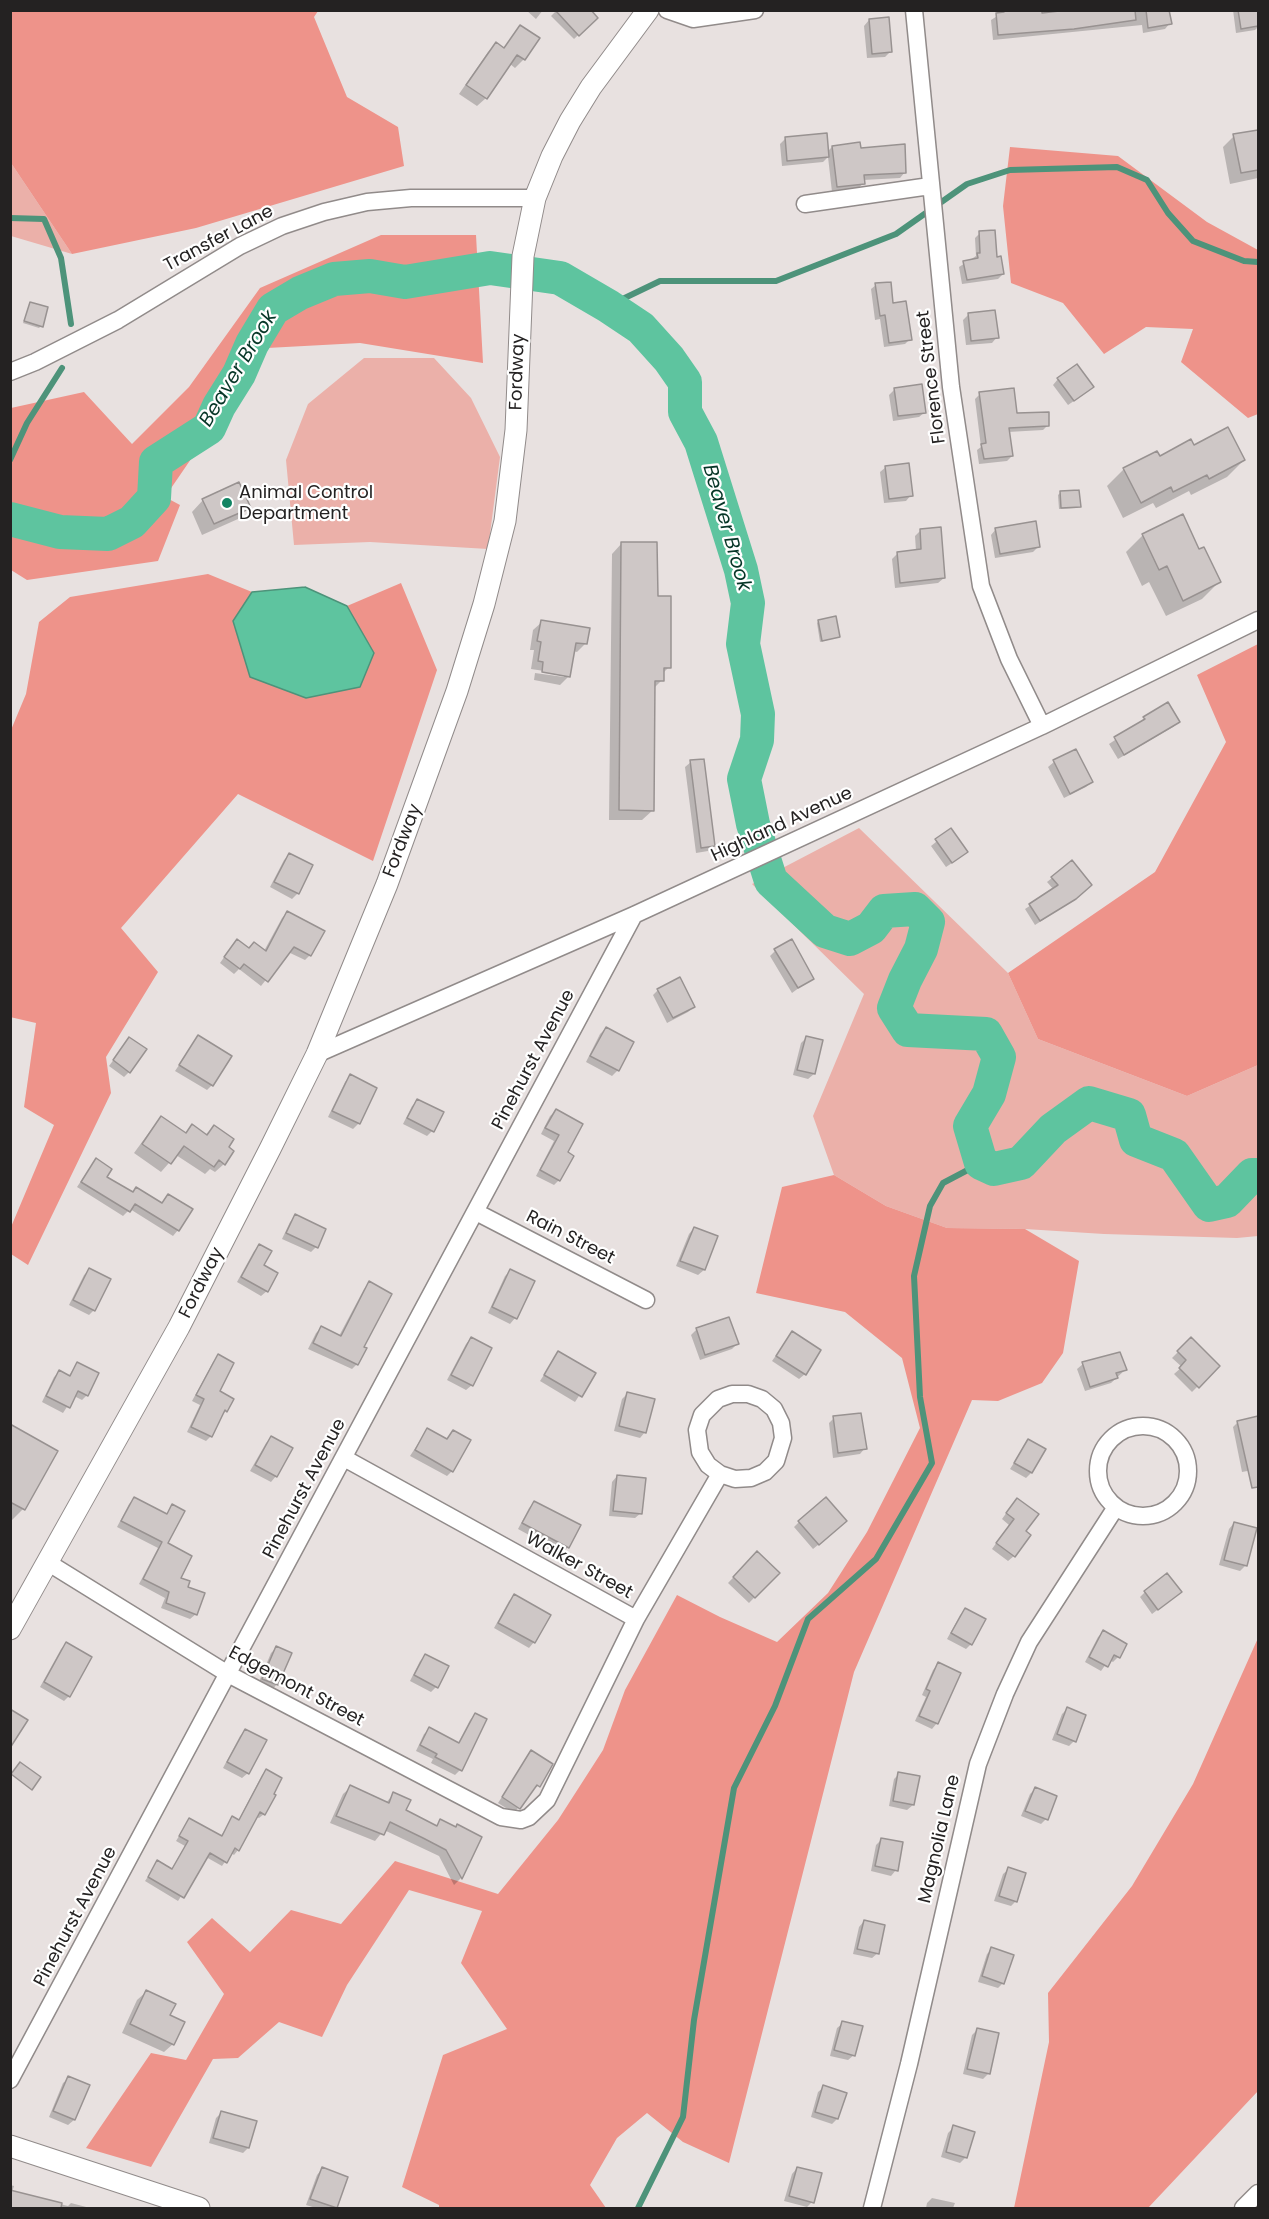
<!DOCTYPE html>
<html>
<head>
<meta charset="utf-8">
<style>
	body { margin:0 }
	#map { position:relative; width:1269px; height:2219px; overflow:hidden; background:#e8e1e0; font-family:Poppins,sans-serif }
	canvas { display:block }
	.frame { position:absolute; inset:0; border:12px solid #242222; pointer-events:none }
</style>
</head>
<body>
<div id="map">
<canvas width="1269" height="2219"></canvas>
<div class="frame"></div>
</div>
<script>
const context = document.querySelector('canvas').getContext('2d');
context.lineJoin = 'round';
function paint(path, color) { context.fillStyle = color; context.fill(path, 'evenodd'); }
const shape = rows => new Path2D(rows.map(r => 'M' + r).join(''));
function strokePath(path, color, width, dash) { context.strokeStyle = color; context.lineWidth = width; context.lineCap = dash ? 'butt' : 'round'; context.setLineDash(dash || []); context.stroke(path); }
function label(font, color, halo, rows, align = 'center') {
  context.font = font + ' Poppins,sans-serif'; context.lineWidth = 4.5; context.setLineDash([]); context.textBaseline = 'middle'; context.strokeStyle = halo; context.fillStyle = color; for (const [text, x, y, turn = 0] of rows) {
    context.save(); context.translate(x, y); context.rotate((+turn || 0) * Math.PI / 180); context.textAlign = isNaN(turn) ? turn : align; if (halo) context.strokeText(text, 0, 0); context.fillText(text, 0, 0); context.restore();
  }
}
paint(shape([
	[11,163,72,254,11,236],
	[364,358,434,358,471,398,500,457,488,549,370,542,294,545,286,460,308,404],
	[859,828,1008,973,1038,1039,1187,1096,1258,1065,1258,1236,1237,1238,1104,1234,1025,1229,947,1228,886,1206,834,1175,813,1116,864,994,752,884]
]), '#ebb0a9');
paint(shape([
	[10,11,318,11,314,17,347,97,398,127,404,166,196,228,72,254,11,163],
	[1010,147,1118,156,1207,222,1258,250,1258,414,1248,418,1181,362,1193,329,1146,327,1104,354,1063,303,1011,283,1003,206],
	[381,235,476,235,483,363,360,343,267,348,165,497,180,505,158,561,27,580,11,570,11,408,84,392,132,444,189,387,260,288],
	[208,574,252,592,234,621,374,653,347,606,401,583,437,670,373,861,238,794,121,928,158,972,106,1057,111,1093,28,1265,11,1254,11,1227,54,1125,24,1107,36,1023,10,1017,11,730,26,694,39,622,70,597],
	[1258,644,1258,1065,1187,1096,1038,1039,1008,973,1155,872,1226,742,1197,675],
	[834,1175,886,1206,947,1228,1025,1229,1079,1261,1063,1353,1042,1383,998,1401,972,1400,854,1672,729,2163,683,2142,647,2113,617,2138,590,2185,606,2208,439,2208,439,2205,402,2187,443,2055,507,2029,461,1963,482,1911,409,1890,347,1985,322,2037,279,2022,238,2058,213,2059,151,2167,86,2148,151,2053,186,2060,224,1994,187,1942,212,1918,250,1952,291,1910,341,1924,395,1861,498,1894,558,1820,603,1750,625,1690,677,1595,720,1617,777,1642,828,1593,867,1532,920,1428,902,1358,845,1312,756,1293,782,1187],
	[1258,1638,1258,2091,1148,2208,1014,2208,1049,2042,1048,1993,1132,1886,1193,1784]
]), '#ee938a');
const water = shape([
	[305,587,347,606,374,653,360,687,306,698,250,677,233,621,252,592,305,587]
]);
paint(water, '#5ec49f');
strokePath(water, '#4d937a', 1.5);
paint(shape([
	[526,10,543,10,536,19],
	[557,10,596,18,574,39,551,16],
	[1000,10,1040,10,1041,15,1066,10,1168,10,1170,23,1165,29,1143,33,1142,25,993,40,991,20,999,15],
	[1233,10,1258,10,1258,27,1255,30,1236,33],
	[869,20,891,51,885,57,867,58,864,26],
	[521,27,538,39,524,59,515,68,510,64,486,98,477,106,459,94,488,52,496,44,503,49],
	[1258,131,1258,178,1230,184,1223,147,1234,136],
	[785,139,827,152,832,147,859,149,905,172,900,178,863,180,863,183,858,189,832,192,828,157,823,162,782,166,780,144],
	[980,233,1003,274,998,279,962,284,959,267,976,256,975,238],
	[876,285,891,305,910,339,905,344,884,347,880,319,875,320,871,289],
	[30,304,41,326,39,328,23,323],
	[969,314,997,337,992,343,966,345,963,320],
	[1058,379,1087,392,1068,405,1053,385],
	[894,390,925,412,919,417,893,421,889,395],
	[980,394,1016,415,1048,425,1043,430,1008,432,1012,456,1007,461,979,464,977,450,981,447,975,399],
	[1193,447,1244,460,1227,477,1191,495,1189,491,1156,508,1153,503,1123,518,1107,486,1124,469],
	[886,467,911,495,906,501,884,503,880,472],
	[1060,493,1079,506,1077,508,1059,509,1058,495],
	[203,500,249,507,238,519,202,535,192,512],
	[996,529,1039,546,1033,552,995,558,991,535],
	[921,530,944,578,938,583,895,588,892,559,898,553,916,551,915,536],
	[1143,535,1198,551,1219,582,1202,599,1166,616,1149,582,1142,586,1126,552],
	[622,543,669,667,662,674,662,680,653,689,653,810,642,820,609,820,612,554],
	[819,621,838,637,820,642,817,623],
	[542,622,585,644,577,652,573,651,569,676,560,685,534,680,535,673,564,677,564,674,531,669,534,650,530,650,533,630],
	[1144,718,1178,722,1173,727,1118,759,1109,744,1139,724],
	[1075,751,1091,782,1086,787,1064,798,1048,767,1054,762],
	[691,762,714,846,708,851,696,853,685,767],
	[951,830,961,857,946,867,931,846],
	[289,855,298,893,292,899,270,887,284,860],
	[1052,878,1090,885,1069,903,1035,925,1025,909,1054,890,1047,882],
	[287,913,310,955,305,960,288,952,261,986,239,969,234,974,220,963,232,946,264,951,282,918],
	[775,951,812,978,792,993,770,956],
	[658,990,693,1007,688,1012,667,1023,653,995],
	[606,1028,632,1042,618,1070,612,1076,586,1062,600,1034],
	[198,1037,212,1085,207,1090,175,1071],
	[806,1038,814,1074,808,1079,793,1075,801,1043],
	[129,1039,129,1072,124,1077,109,1066],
	[350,1076,359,1123,353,1129,328,1117,345,1082],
	[418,1101,432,1131,427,1136,403,1124,412,1106],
	[556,1111,566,1153,559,1180,554,1185,536,1176,554,1141,541,1134,550,1116],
	[161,1118,184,1134,192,1126,205,1135,214,1127,227,1147,224,1164,215,1172,210,1169,205,1174,176,1155,161,1172,134,1153,153,1127],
	[91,1166,105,1177,132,1193,161,1204,168,1196,178,1230,173,1236,130,1209,123,1216,77,1187],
	[295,1216,316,1247,311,1252,282,1239,290,1222],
	[694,1228,716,1237,704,1270,698,1275,676,1266,689,1234],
	[259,1246,267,1291,261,1296,237,1282,254,1251],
	[89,1270,94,1310,89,1315,69,1305,84,1275],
	[510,1271,533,1281,515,1318,510,1324,488,1313,505,1276],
	[370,1283,362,1347,357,1364,352,1369,308,1349,316,1333,321,1328,339,1336,364,1289],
	[697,1329,737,1344,732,1349,700,1360,691,1335],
	[792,1333,805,1374,799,1379,772,1361],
	[471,1338,472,1385,466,1390,447,1380,466,1344],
	[1191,1339,1218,1366,1192,1392,1174,1374,1182,1367,1172,1358],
	[558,1353,594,1373,575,1402,540,1381],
	[218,1356,218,1392,226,1411,220,1417,211,1436,206,1441,187,1432,200,1405,192,1401,213,1362],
	[77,1363,87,1395,82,1400,74,1396,63,1413,42,1402,54,1377,59,1372,68,1377],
	[1083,1364,1125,1370,1111,1383,1085,1391,1077,1369],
	[628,1393,645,1432,640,1438,614,1431,622,1399],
	[834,1418,865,1448,860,1454,833,1458,829,1423],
	[1257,1418,1258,1469,1242,1472,1233,1427,1238,1422],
	[10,1426,23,1509,12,1520,10,1519],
	[427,1430,446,1440,453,1432,452,1471,447,1476,410,1456],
	[271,1438,276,1476,271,1482,250,1471,266,1443],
	[1028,1441,1044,1450,1031,1473,1026,1478,1010,1469],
	[617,1476,641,1513,635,1518,609,1516,612,1482],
	[134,1499,165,1515,173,1506,166,1544,179,1579,186,1587,196,1614,190,1619,161,1608,165,1598,139,1584,158,1548,117,1527,129,1504],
	[535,1502,579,1526,568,1547,562,1553,518,1529,529,1508],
	[1012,1505,1024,1532,1014,1556,1008,1561,992,1549,1009,1525,1002,1519],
	[799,1522,840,1527,813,1549,794,1527],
	[1234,1523,1246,1565,1240,1571,1219,1565,1229,1529],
	[757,1553,778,1573,749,1603,728,1583],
	[1145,1592,1174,1597,1152,1614,1140,1597],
	[514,1596,534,1642,529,1648,494,1628,509,1601],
	[965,1610,971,1644,966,1649,947,1639,960,1615],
	[1103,1632,1118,1657,1113,1662,1109,1660,1101,1671,1085,1662,1098,1637],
	[66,1644,69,1696,64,1701,40,1687,61,1649],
	[276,1648,277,1684,272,1690,258,1684,271,1653],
	[425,1656,436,1687,431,1692,410,1681,420,1661],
	[938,1664,937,1723,932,1729,915,1721,926,1697,922,1695,933,1670],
	[1067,1709,1074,1741,1069,1746,1052,1740,1062,1714],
	[475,1714,460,1770,455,1775,431,1763,433,1759,416,1751,424,1734,430,1729,458,1743,470,1720],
	[245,1731,248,1773,242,1778,223,1768,240,1736],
	[531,1752,538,1786,532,1790,514,1813,498,1803],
	[266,1771,264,1814,259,1818,256,1817,238,1850,234,1855,231,1853,222,1866,206,1857,178,1901,145,1881,158,1862,171,1870,185,1846,176,1841,189,1820,220,1837,233,1818,238,1821,262,1775],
	[899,1774,913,1805,907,1810,889,1806,894,1779],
	[351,1787,386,1803,394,1793,404,1811,435,1827,441,1821,480,1837,461,1878,454,1885,439,1856,384,1830,375,1841,330,1823,343,1794],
	[1035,1789,1046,1819,1041,1824,1021,1816,1030,1794],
	[882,1839,896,1870,891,1876,871,1871,876,1845],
	[1009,1869,1016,1901,1011,1906,994,1901,1003,1874],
	[864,1921,878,1953,872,1958,853,1954,859,1927],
	[992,1949,1003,1983,998,1988,978,1982,987,1954],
	[146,1992,168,2016,173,2044,164,2052,122,2033,137,2000],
	[843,2023,854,2055,848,2060,830,2056,837,2028],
	[977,2030,989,2073,983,2079,963,2074,972,2035],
	[69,2078,88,2086,74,2120,68,2125,49,2117,63,2083],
	[824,2087,837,2119,832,2124,811,2117,818,2092],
	[221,2113,248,2148,243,2153,209,2143,216,2118],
	[954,2127,966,2157,960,2163,941,2157,948,2133],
	[797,2168,812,2202,807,2207,784,2201,792,2174],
	[322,2169,346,2178,335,2208,316,2208,306,2205,317,2175],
	[10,2185,14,2186,12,2192,68,2206,71,2203,90,2208,10,2208],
	[932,2198,955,2203,953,2208,926,2208,927,2203]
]), '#0003');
strokePath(shape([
	[10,218,44,219,61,258,71,324],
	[608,306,660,281,776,281,896,234,967,184,1010,170,1117,167,1147,180,1168,213,1193,241,1244,261,1258,262],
	[10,460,27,423,62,368],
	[638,2208,683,2117,694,2020,734,1788,775,1706,808,1619,876,1559,932,1463,920,1397,914,1276,930,1206,943,1183,981,1163]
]), '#4d937a', 6);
strokePath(shape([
	[10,519,60,532,108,534,132,522,154,498,156,462,209,428,219,406,239,374,252,344,273,309,300,293,334,279,370,276,405,282,490,268,560,278,608,306,641,328,669,359,685,382,685,412,701,442,741,570,748,603,743,644,758,714,757,740,744,779,753,824,771,881,825,931,850,939,871,928,884,911,915,909,928,922,921,949,905,980,894,1008,908,1030,986,1034,999,1057,989,1094,970,1126,981,1163,994,1169,1021,1163,1053,1129,1089,1103,1129,1115,1136,1140,1174,1155,1209,1205,1227,1201,1252,1175,1258,1175]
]), '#5ec49f', 34);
const building = shape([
	[555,10,591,10,598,18,579,36,555,10],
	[1004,10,1042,10,1042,13,1068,10,1135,10,1136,20,1074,29,998,35,996,13,1004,12,1004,10],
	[1146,10,1169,10,1172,24,1148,28,1146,10],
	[1238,10,1258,10,1258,26,1241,29,1238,10],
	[889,17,892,52,872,54,869,19,889,17],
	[520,25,540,38,525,60,517,55,487,99,466,85,496,42,504,48,520,25],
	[1258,130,1258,170,1241,173,1233,134,1258,130],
	[827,133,829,157,787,161,785,137,827,133],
	[860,142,861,148,905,144,906,173,864,175,865,184,837,187,832,146,860,142],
	[995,230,997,257,1001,256,1004,274,967,280,963,261,978,258,977,253,980,253,979,231,995,230],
	[891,282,893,303,906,301,912,340,889,343,885,315,880,316,875,283,891,282],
	[30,302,48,307,43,327,24,321,30,302],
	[995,310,999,338,971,341,968,313,995,310],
	[1077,364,1094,387,1074,401,1057,378,1077,364],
	[922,384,926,413,898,416,894,388,922,384],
	[1014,388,1017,413,1049,412,1049,426,1009,428,1013,456,984,459,981,444,986,443,979,392,1014,388],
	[1228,427,1245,460,1209,479,1207,475,1173,492,1171,487,1141,503,1123,468,1157,451,1160,456,1191,439,1194,445,1228,427],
	[909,463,913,496,889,499,885,466,909,463],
	[239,482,251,508,214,524,202,499,239,482],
	[1079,490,1081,507,1061,508,1060,491,1079,490],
	[1183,514,1199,549,1204,547,1221,582,1183,601,1167,566,1159,570,1142,534,1183,514],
	[1036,521,1040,547,1000,554,995,528,1036,521],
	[941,527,945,578,900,583,897,552,921,549,920,529,941,527],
	[621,542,657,542,658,596,671,596,671,668,664,668,664,681,655,681,654,811,619,810,621,542],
	[836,616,840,637,822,641,818,620,836,616],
	[541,620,590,628,587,644,576,643,570,677,542,672,543,662,538,661,541,642,537,641,541,620],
	[1168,702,1180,722,1124,755,1114,737,1145,719,1143,717,1168,702],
	[1076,749,1093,782,1070,794,1053,760,1076,749],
	[704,759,715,846,701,848,690,760,704,759],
	[951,828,968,852,952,863,935,839,951,828],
	[289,853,313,865,299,894,274,882,289,853],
	[1072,860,1092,885,1076,899,1040,921,1029,904,1058,885,1051,877,1072,860],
	[287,911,325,931,311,956,294,947,268,982,244,964,240,969,224,957,237,939,249,948,254,942,266,951,287,911],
	[792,939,814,979,798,988,774,949,792,939],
	[680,977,695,1007,673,1018,657,989,680,977],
	[606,1027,634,1042,619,1071,590,1056,606,1027],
	[198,1035,232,1056,213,1086,179,1065,198,1035],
	[806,1036,823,1040,815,1074,797,1070,806,1036],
	[129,1037,147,1049,130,1073,113,1060,129,1037],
	[350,1074,377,1088,360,1124,332,1111,350,1074],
	[417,1099,444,1112,434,1132,407,1118,417,1099],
	[556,1109,583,1124,568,1152,574,1156,560,1181,540,1170,559,1135,545,1128,556,1109],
	[161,1116,186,1133,192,1124,207,1135,214,1125,234,1139,229,1147,234,1151,225,1165,219,1160,214,1167,184,1146,171,1164,142,1144,161,1116],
	[96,1158,112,1169,107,1177,133,1192,136,1187,162,1203,168,1194,193,1209,179,1231,135,1204,130,1212,81,1182,96,1158],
	[295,1214,326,1229,318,1248,286,1233,295,1214],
	[694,1227,718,1236,705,1270,680,1261,694,1227],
	[259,1244,272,1251,264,1265,278,1273,268,1292,241,1277,259,1244],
	[89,1268,111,1279,95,1311,73,1300,89,1268],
	[510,1269,535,1281,517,1319,492,1307,510,1269],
	[369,1281,392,1294,364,1347,367,1348,358,1365,313,1343,321,1326,341,1336,369,1281],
	[729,1317,739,1344,705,1355,696,1328,729,1317],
	[792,1331,821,1350,806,1375,776,1356,792,1331],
	[471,1337,492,1348,473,1386,451,1375,471,1337],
	[1191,1337,1220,1366,1199,1388,1179,1368,1186,1360,1177,1351,1191,1337],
	[558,1351,596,1373,582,1397,544,1375,558,1351],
	[1120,1352,1127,1370,1116,1373,1118,1378,1090,1387,1082,1362,1120,1352],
	[218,1354,234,1363,220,1391,234,1399,227,1412,225,1410,212,1437,191,1427,204,1399,196,1395,218,1354],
	[77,1362,99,1373,88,1396,78,1391,70,1408,46,1396,59,1370,70,1376,77,1362],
	[627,1392,655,1399,646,1433,619,1426,627,1392],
	[861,1413,867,1449,838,1453,833,1416,861,1413],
	[1258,1416,1258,1487,1252,1488,1237,1421,1258,1416],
	[10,1424,58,1451,25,1510,10,1502,10,1424],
	[427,1428,447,1439,453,1430,471,1440,453,1472,415,1450,427,1428],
	[271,1436,293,1448,277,1477,255,1465,271,1436],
	[1028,1439,1046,1449,1032,1473,1014,1463,1028,1439],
	[617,1475,646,1478,642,1514,613,1511,617,1475],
	[134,1497,167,1514,172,1504,185,1511,168,1543,192,1556,181,1578,190,1581,188,1587,205,1593,197,1615,166,1603,169,1592,143,1579,162,1542,121,1521,134,1497],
	[826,1497,847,1521,819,1545,798,1521,826,1497],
	[1017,1498,1039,1514,1026,1531,1031,1535,1015,1557,996,1543,1014,1519,1006,1513,1017,1498],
	[534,1501,581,1525,569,1548,522,1523,534,1501],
	[1234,1522,1257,1528,1247,1566,1224,1560,1234,1522],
	[757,1551,780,1573,755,1598,733,1577,757,1551],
	[1167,1573,1182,1592,1158,1610,1144,1591,1167,1573],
	[514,1594,551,1615,535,1643,498,1623,514,1594],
	[965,1608,986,1619,972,1645,951,1633,965,1608],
	[1103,1630,1127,1644,1120,1658,1114,1655,1108,1667,1089,1657,1103,1630],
	[66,1642,92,1657,70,1697,44,1682,66,1642],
	[276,1646,292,1653,278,1685,262,1679,276,1646],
	[425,1654,449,1666,438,1688,414,1675,425,1654],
	[938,1662,961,1673,938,1724,919,1716,930,1691,926,1689,938,1662],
	[1067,1707,1086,1715,1076,1742,1057,1734,1067,1707],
	[10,1709,28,1720,10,1748,10,1709],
	[475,1713,487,1719,462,1771,435,1757,437,1754,420,1745,429,1727,459,1743,475,1713],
	[245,1729,267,1740,249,1774,227,1762,245,1729],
	[531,1750,553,1764,540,1787,537,1785,520,1809,502,1797,531,1750],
	[20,1762,41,1777,32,1790,11,1774,20,1762],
	[266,1769,282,1778,274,1794,276,1795,265,1815,260,1812,239,1851,235,1848,227,1863,210,1853,184,1898,148,1877,157,1860,172,1869,188,1841,179,1836,189,1818,222,1836,232,1816,239,1820,266,1769],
	[898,1772,920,1776,914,1805,893,1801,898,1772],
	[350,1785,389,1803,393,1792,411,1800,406,1810,437,1826,440,1819,456,1827,457,1824,482,1837,462,1879,446,1850,423,1838,390,1822,384,1835,336,1816,350,1785],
	[1035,1787,1057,1796,1048,1820,1025,1811,1035,1787],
	[881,1838,903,1842,898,1871,875,1866,881,1838],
	[1008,1867,1026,1873,1017,1902,999,1896,1008,1867],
	[864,1920,885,1925,879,1954,857,1949,864,1920],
	[991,1947,1014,1955,1004,1984,982,1976,991,1947],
	[146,1990,176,2004,170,2015,185,2022,174,2045,130,2024,146,1990],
	[842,2021,863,2026,855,2056,834,2050,842,2021],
	[977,2028,999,2033,990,2074,967,2069,977,2028],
	[68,2076,90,2085,75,2120,53,2111,68,2076],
	[823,2085,847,2093,838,2119,815,2112,823,2085],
	[221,2111,257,2121,249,2148,213,2138,221,2111],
	[953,2125,975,2132,967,2158,946,2152,953,2125],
	[322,2167,348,2177,337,2208,310,2199,322,2167],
	[797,2167,822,2173,814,2203,789,2196,797,2167],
	[10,2190,62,2203,61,2208,10,2208,10,2190]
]);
paint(building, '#cec7c6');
strokePath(building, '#989291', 1.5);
const minor = shape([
	[667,10,693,19,755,10],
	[914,10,951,387,981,586,1009,659,1042,726],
	[805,204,930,186],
	[10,372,35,362,118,320,240,246,282,226,324,212,367,202,411,198,535,198],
	[317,1054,634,915,1042,726,1258,620],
	[476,1212,646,1300],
	'1098 1471a45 45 0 1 1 90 0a45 45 0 1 1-90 0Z',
	[47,1562,228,1674,501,1817,521,1820,529,1817,547,1800,636,1619,344,1458],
	[636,1619,720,1474,735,1479,751,1478,765,1472,776,1461,783,1438,781,1423,774,1409,762,1399,748,1394,732,1394,718,1399,702,1415,697,1430,700,1452,708,1465,720,1474],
	[10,2080,634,915],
	[872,2208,909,2064,978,1764,1005,1694,1029,1642,1116,1507],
	[1243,2208,1258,2193]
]);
const tertiary = shape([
	[10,1629,179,1327,270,1149,317,1054,387,884,457,691,484,604,505,521,516,430,523,256,535,198,552,156,570,121,591,87,648,10],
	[10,2146,199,2208]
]);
strokePath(minor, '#918b8a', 19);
strokePath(tertiary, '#918b8a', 23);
strokePath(minor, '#fff', 16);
strokePath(tertiary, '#fff', 21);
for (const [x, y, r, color] of [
	[227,503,6,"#138564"]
]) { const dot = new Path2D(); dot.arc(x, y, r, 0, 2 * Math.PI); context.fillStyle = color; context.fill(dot); strokePath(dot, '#fff', 2); }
label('18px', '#242222', '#fff', [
	["Transfer Lane",219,239,-28],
	["Fordway",518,372,-88],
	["Florence Street",932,377,-97],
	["Highland Avenue",782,825,-25],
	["Fordway",403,841,-69],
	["Pinehurst Avenue",534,1060,-62],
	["Rain Street",570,1238,27],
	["Fordway",202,1283,-63],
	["Pinehurst Avenue",305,1489,-62],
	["Walker Street",579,1566,29],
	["Edgemont Street",296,1687,28],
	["Magnolia Lane",940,1839,-77],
	["Pinehurst Avenue",76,1917,-62]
]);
label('18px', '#242222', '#fff', [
	["Animal Control",239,493],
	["Department",239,514]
], 'left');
label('italic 20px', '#063627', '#fff', [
	["Beaver Brook",239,369,-59],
	["Beaver Brook",726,528,74]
]);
</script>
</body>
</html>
